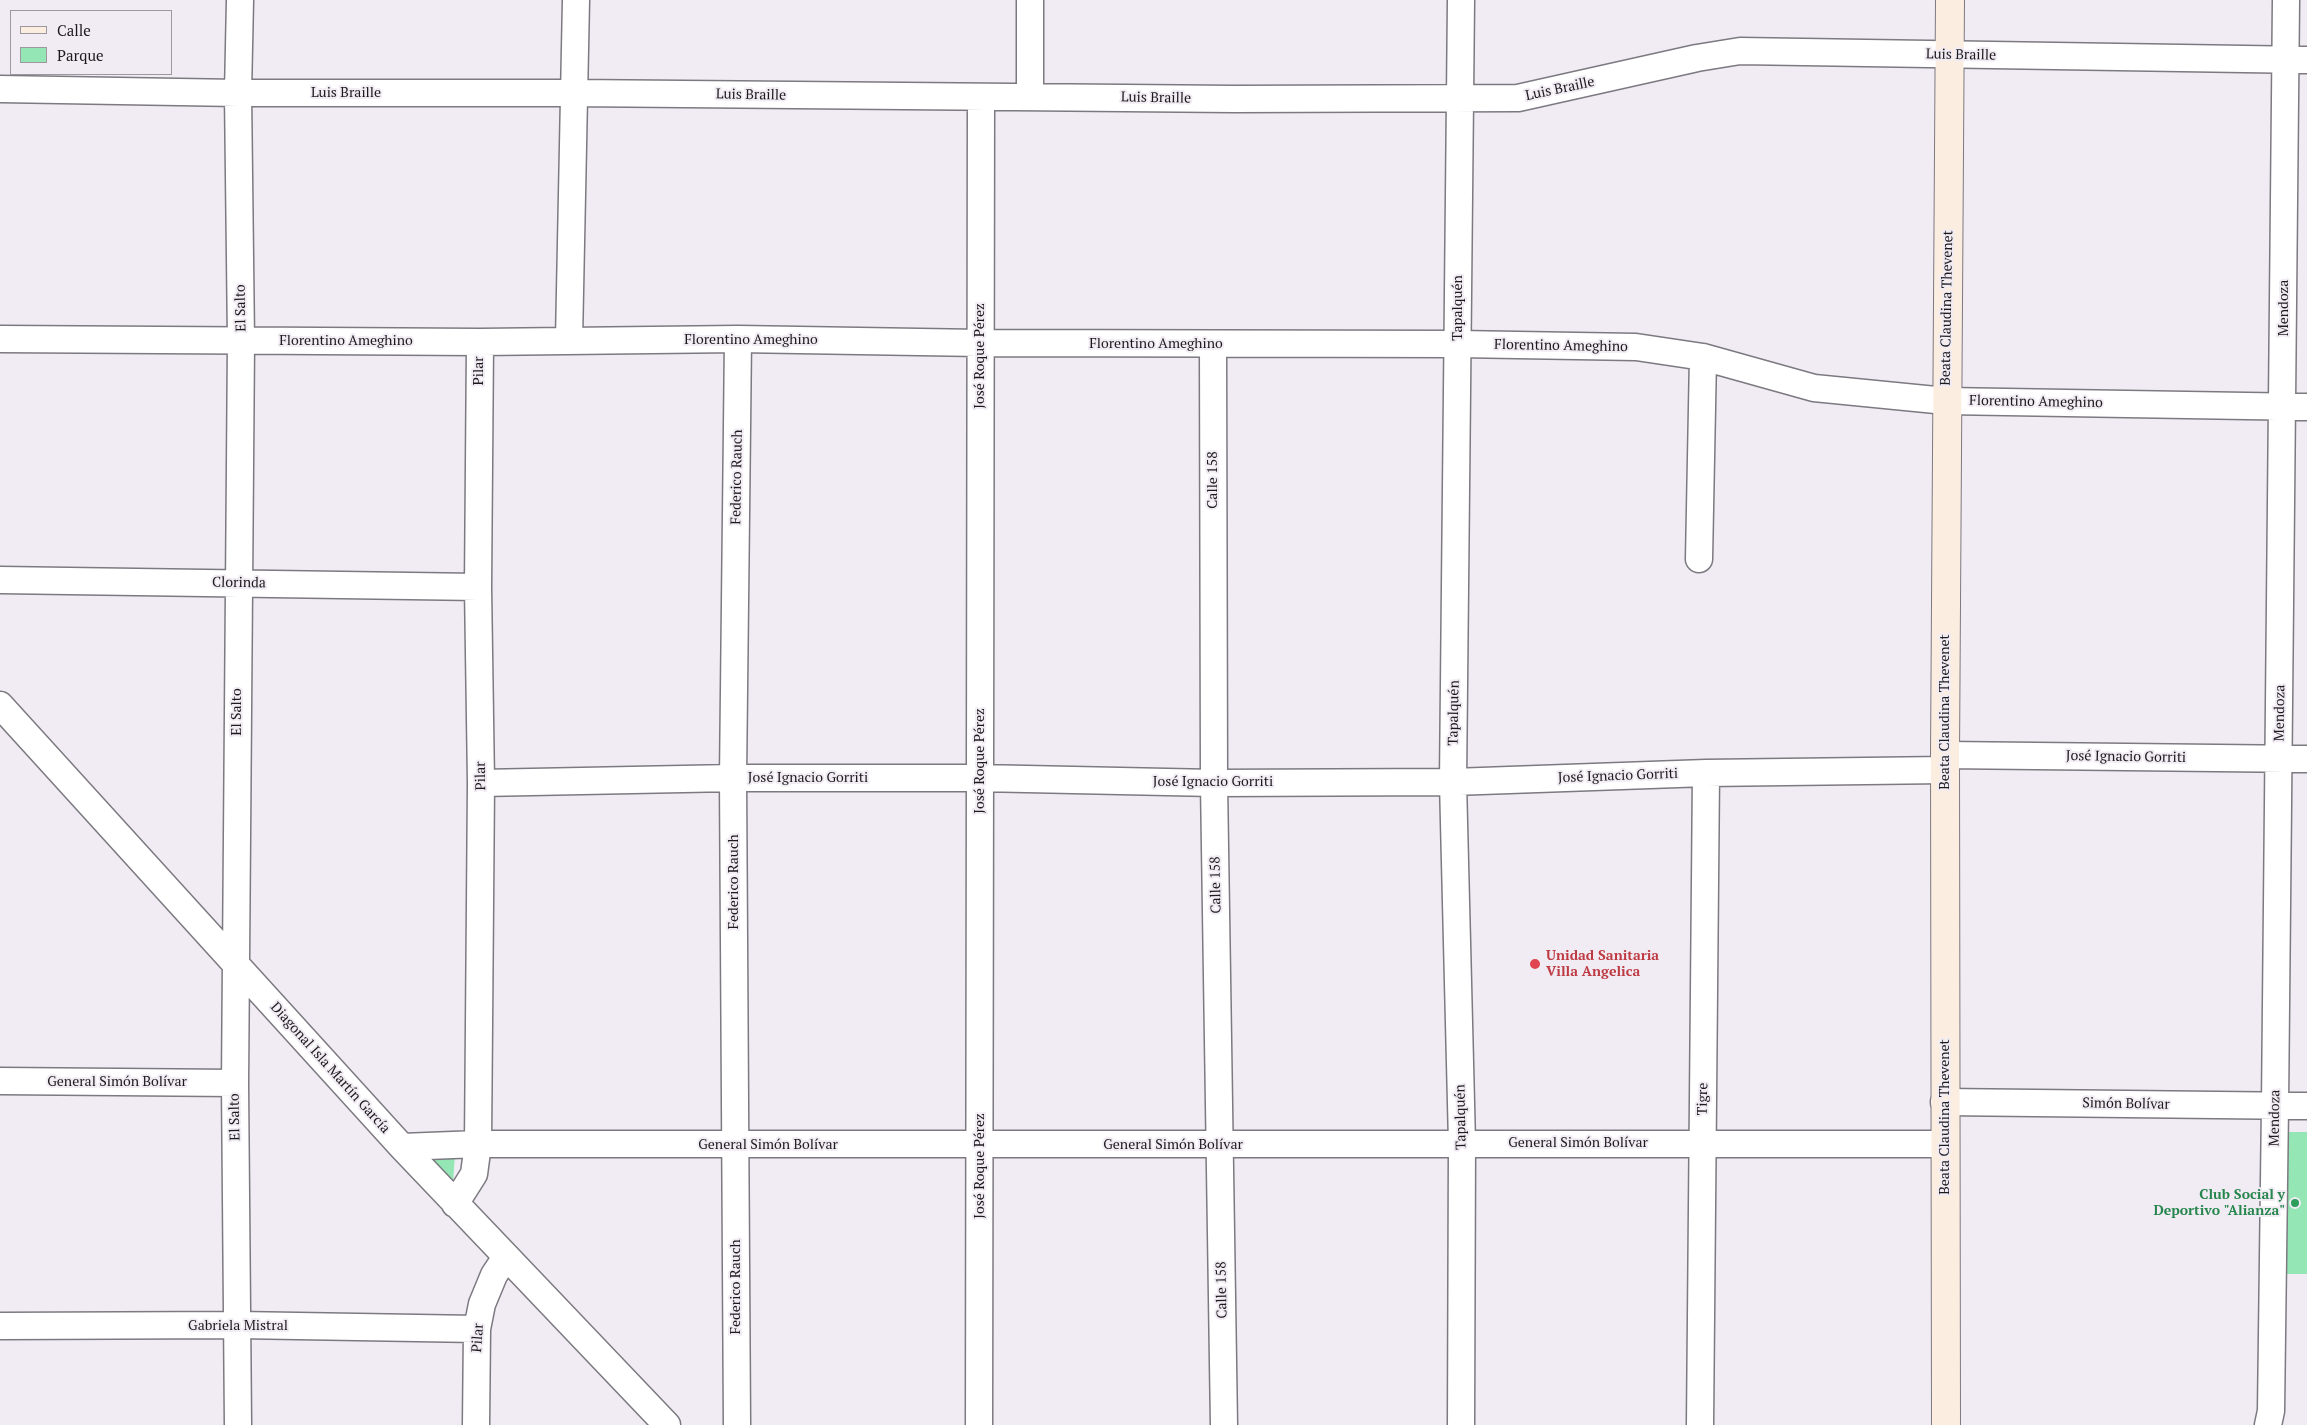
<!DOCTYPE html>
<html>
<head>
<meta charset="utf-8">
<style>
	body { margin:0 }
	#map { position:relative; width:2307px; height:1425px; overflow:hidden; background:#f1ecf4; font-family:"PT Serif",serif }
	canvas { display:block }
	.legend { position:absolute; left:10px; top:10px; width:162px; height:65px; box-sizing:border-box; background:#f1ecf4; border:1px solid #9c989e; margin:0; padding:6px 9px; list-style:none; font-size:15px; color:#1c1a1d }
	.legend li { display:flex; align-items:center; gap:10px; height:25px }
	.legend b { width:25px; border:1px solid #9c989e }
</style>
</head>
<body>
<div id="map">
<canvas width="2307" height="1425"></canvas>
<ul class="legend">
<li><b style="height:6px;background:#fcede1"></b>Calle</li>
<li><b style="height:14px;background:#95e6b5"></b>Parque</li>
</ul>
</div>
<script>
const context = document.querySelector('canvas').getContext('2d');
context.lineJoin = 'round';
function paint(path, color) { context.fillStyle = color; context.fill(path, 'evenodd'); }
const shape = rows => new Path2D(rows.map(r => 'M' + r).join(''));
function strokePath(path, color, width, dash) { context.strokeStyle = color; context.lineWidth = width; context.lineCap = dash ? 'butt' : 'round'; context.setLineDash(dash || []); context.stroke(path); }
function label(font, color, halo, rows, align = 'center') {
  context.font = font + ' "PT Serif",serif'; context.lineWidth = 4; context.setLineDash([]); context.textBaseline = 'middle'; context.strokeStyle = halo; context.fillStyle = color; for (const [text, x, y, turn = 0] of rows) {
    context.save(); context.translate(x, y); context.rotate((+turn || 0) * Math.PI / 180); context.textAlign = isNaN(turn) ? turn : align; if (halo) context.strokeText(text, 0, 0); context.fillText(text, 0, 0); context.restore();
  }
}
paint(shape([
	[2282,1132,2307,1132,2307,1274,2283,1274],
	[423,1151,455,1154,453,1183]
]), '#95e6b5');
const street = shape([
	[0,89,238,93,574,93,1234,99,1518,98,1697,58,1740,51,2307,60],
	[1030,97,1030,0],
	[0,339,480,342,738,339,980,343,1458,344,1636,347,1703,357,1814,388,1946,401,2307,407],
	[569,340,576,0],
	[1213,345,1214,783,1224,1425],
	[1699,559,1703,357],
	[0,580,478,587],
	[0,705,402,1147,667,1425],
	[1945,755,2307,759],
	[481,783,733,778,979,778,1214,783,1453,782,1706,773,1945,770],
	[0,1081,235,1083],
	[1944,1102,2307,1106],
	[402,1147,478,1144,1945,1144],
	[455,1204,474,1174,478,1144,481,783,478,587,480,342],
	[0,1326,238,1325,477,1329],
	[238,1425,235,1083,241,341,238,93,240,0],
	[476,1425,477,1329,482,1304,494,1275,506,1257],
	[737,1425,733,778,738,339],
	[979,1425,981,97],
	[1461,1425,1462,1143,1453,782,1461,0],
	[1700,1425,1706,773],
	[2268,1425,2271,1411,2275,1105,2286,0]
]);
const secondary = shape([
	[1946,1425,1945,755,1950,0]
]);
strokePath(street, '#7c7980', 29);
strokePath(secondary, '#7c7980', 30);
strokePath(street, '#fff', 26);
strokePath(secondary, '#fcede1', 28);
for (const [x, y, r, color] of [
	[1535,964,6,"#e0444e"],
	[2295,1203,5,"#2e9e5b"]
]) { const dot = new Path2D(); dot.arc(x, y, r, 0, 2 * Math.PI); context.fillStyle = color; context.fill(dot); strokePath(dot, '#f1ecf4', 2); }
label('14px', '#1c1a1d', '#f1ecf4', [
	["Luis Braille",1961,55,1],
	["Luis Braille",1560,89,-12],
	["Luis Braille",346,93],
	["Luis Braille",751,95,1],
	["Luis Braille",1156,98,1],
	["El Salto",241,308,-91],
	["Tapalquén",1458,308,-90],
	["Beata Claudina Thevenet",1947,308,-89],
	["Mendoza",2284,308,-90],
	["Florentino Ameghino",751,340],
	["Florentino Ameghino",346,341],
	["Florentino Ameghino",1156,344],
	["Florentino Ameghino",1561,346,1],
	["José Roque Pérez",980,356,-90],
	["Pilar",479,371,-90],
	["Florentino Ameghino",2036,402,1],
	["Federico Rauch",737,477,-89],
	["Calle 158",1213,480,-90],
	["Clorinda",239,583,1],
	["El Salto",237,712,-90],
	["Beata Claudina Thevenet",1945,712,-90],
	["Tapalquén",1454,713,-89],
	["Mendoza",2280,713,-89],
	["José Ignacio Gorriti",2126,757,1],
	["José Roque Pérez",980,761,-90],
	["Pilar",481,776,-91],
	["José Ignacio Gorriti",1618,776,-2],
	["José Ignacio Gorriti",808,778],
	["José Ignacio Gorriti",1213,782],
	["Federico Rauch",734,882,-90],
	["Calle 158",1216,885,-91],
	["Diagonal Isla Martín García",330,1068,48],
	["General Simón Bolívar",117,1082],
	["Tigre",1703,1099,-89],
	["Simón Bolívar",2126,1104,1],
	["El Salto",235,1117,-91],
	["Tapalquén",1461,1117,-91],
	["Beata Claudina Thevenet",1945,1117,-90],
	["Mendoza",2275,1118,-89],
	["General Simón Bolívar",1578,1143],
	["General Simón Bolívar",768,1145],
	["General Simón Bolívar",1173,1145],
	["José Roque Pérez",980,1166,-90],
	["Federico Rauch",736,1287,-90],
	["Calle 158",1222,1290,-91],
	["Gabriela Mistral",238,1326],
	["Pilar",478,1338,-86]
]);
label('bold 14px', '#be3a42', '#f1ecf4', [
	["Unidad Sanitaria",1546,956],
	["Villa Angelica",1546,972]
], 'left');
label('bold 14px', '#27864d', '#f1ecf4', [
	["Club Social y",2285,1195],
	["Deportivo \"Alianza\"",2285,1211]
], 'right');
</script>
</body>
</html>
